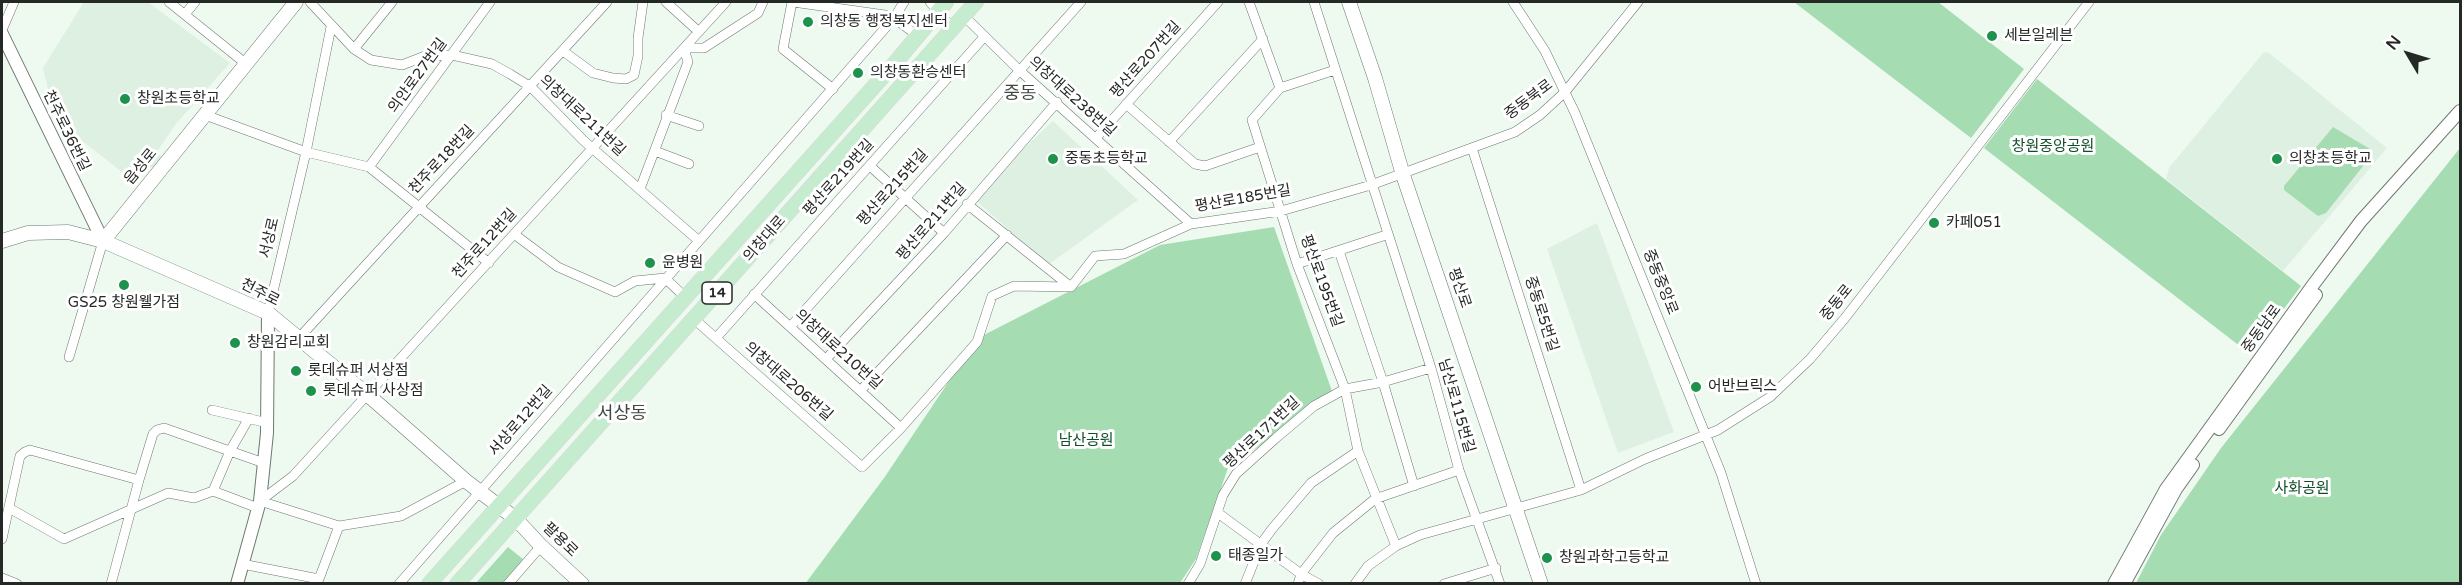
<!DOCTYPE html>
<html>
<head>
<meta charset="utf-8">
<style>
	body { margin:0 }
	#map { position:relative; width:2462px; height:585px; overflow:hidden; background:#eef9f0; font-family:"Varela Round",sans-serif }
	canvas { display:block }
	.frame { position:absolute; inset:0; border:3px solid #252926; pointer-events:none }
	.north { position:absolute; left:2378px; top:24px; width:60px; height:60px; -webkit-text-stroke:4px #fff; paint-order:stroke; rotate:308deg; font-size:16px; font-weight:700; line-height:24px; text-align:center; color:#252926 }
	.north::after { content:''; display:block; margin:auto; width:21px; height:27px; background:#252926; clip-path:polygon(50% 0,100% 100%,50% 72%,0 100%) }
</style>
</head>
<body>
<div id="map">
<canvas width="2462" height="585"></canvas>
<div class="frame"></div>
<div class="north">N</div>
</div>
<script>
const context = document.querySelector('canvas').getContext('2d');
context.lineJoin = 'round';
function paint(path, color) { context.fillStyle = color; context.fill(path, 'evenodd'); }
const shape = rows => new Path2D(rows.map(r => 'M' + r).join(''));
function strokePath(path, color, width, dash) { context.strokeStyle = color; context.lineWidth = width; context.lineCap = dash ? 'butt' : 'round'; context.setLineDash(dash || []); context.stroke(path); }
function label(font, color, halo, rows, align = 'center') {
  context.font = font + ' "Varela Round","Noto Sans KR",sans-serif'; context.lineWidth = 6; context.setLineDash([]); context.textBaseline = 'middle'; context.strokeStyle = halo; context.fillStyle = color; for (const [text, x, y, turn = 0] of rows) {
    context.save(); context.translate(x, y); context.rotate((+turn || 0) * Math.PI / 180); context.textAlign = isNaN(turn) ? turn : align; if (halo) context.strokeText(text, 0, 0); context.fillText(text, 0, 0); context.restore();
  }
}
paint(shape([
	[84,2,148,2,230,63,175,125,157,152,162,157,153,168,147,166,135,182,73,134,67,118,57,109,48,89,43,68],
	[2264,52,2269,53,2387,148,2283,271,2166,179,2169,168],
	[1053,121,1138,200,1048,265,972,197],
	[1597,223,1674,432,1618,453,1547,249]
]), '#def0e2');
paint(shape([
	[1794,2,1938,2,2024,69,1971,138],
	[2037,79,2301,286,2250,354,1984,148],
	[2333,127,2370,149,2371,156,2326,213,2318,216,2284,190,2284,186],
	[2460,148,2460,583,2136,583,2161,535,2221,448],
	[1274,227,1333,394,1228,468,1196,559,1180,583,805,584,884,478,978,338,1160,245],
	[508,547,524,560,503,583,475,584]
]), '#a5dcb2');
const minor = shape([
	[169,2,245,63],
	[310,2,354,49,371,60,402,65,425,56,452,55,492,64,510,74,531,87,584,141,699,241],
	[666,2,699,32],
	[792,2,783,49,833,89],
	[793,2,885,15,894,18,918,36],
	[930,2,951,27],
	[1249,2,1280,88],
	[1314,2,1431,368,1459,470,1500,584],
	[1513,2,1545,51,1575,113,1721,473,1756,584],
	[185,14,195,2],
	[963,15,1019,70,1191,224],
	[2,30,14,2],
	[354,49,392,2],
	[563,51,593,73,613,78,626,79,634,75,638,56,638,38,643,2],
	[1335,70,1280,88,1252,120,1297,264,1345,389,1358,451,1396,546],
	[1126,104,1195,164,1205,166,1260,147],
	[205,115,306,152,369,167,489,263],
	[666,115,699,126],
	[1096,138,1218,2],
	[1169,142,1263,39],
	[1472,148,1581,490],
	[655,151,689,164],
	[870,166,944,233],
	[369,167,490,2],
	[640,189,688,62,684,48,704,48,758,13,763,2],
	[967,204,1071,287],
	[514,234,558,267,615,292,635,281,665,278,685,297],
	[1339,251,1383,382,1414,486],
	[1297,264,1386,235],
	[754,294,901,428],
	[268,313,306,152,331,27],
	[694,319,862,467,901,428,977,342,992,296,1014,286,1071,287,1095,256,1124,254,1191,224,1281,211,1371,185,1515,132,1540,115,1565,92,1638,2],
	[790,327,1081,2],
	[716,338,984,37],
	[298,339,607,2],
	[69,357,103,241],
	[827,358,944,233,1057,102],
	[861,390,1007,235],
	[212,410,268,423],
	[213,491,230,451,249,418],
	[260,501,293,476,726,2],
	[260,501,339,526,401,516,466,481],
	[9,508,64,539,168,493,194,498,213,491,258,508],
	[1218,513,1301,574,1319,584],
	[2,539,20,456,25,452,30,450,139,480],
	[242,564,319,579,339,526],
	[2,578,17,584],
	[111,584,139,480,153,434,157,430,164,428,264,463],
	[399,584,894,18,904,2],
	[508,584,541,546],
	[1188,584,1200,564,1223,495,1236,474,1276,438,1314,406,1345,389,1383,382,1431,368],
	[1245,584,1261,544,1272,529,1311,483,1358,451],
	[1298,584,1301,574,1333,533,1375,499,1459,470],
	[1355,584,1368,566,1396,546,1420,535,1581,490,1645,459,1718,430,1770,397,1810,359,1845,318,2089,2],
	[1444,584,1496,568]
]);
const tertiary = shape([
	[2,34,103,241],
	[2219,429,2316,295],
	[237,584,260,501,267,433,268,313],
	[2114,584,2166,489,2313,285,2361,221,2460,111],
	[2124,584,2176,489,2193,465]
]);
const secondary = shape([
	[1349,2,1375,78,1403,175,1541,584],
	[2,241,28,233,68,232,103,241,268,313,368,395,466,481,516,519,541,546,582,584],
	[103,241,296,2]
]);
const primary = shape([
	[429,584,895,63,946,2],
	[457,584,976,2]
]);
strokePath(minor, '#6f7871', 10);
strokePath(tertiary, '#6f7871', 14);
strokePath(secondary, '#6f7871', 15);
strokePath(primary, '#d8d8d8', 16);
strokePath(minor, '#fff', 9);
strokePath(tertiary, '#fff', 12);
strokePath(secondary, '#fff', 14);
strokePath(primary, '#c6ecd0', 15);
for (const [x, y, r, color] of [
	[808,22,6,"#1c924d"],
	[1992,36,6,"#1c924d"],
	[858,73,6,"#1c924d"],
	[125,99,6,"#1c924d"],
	[1053,159,6,"#1c924d"],
	[2277,159,6,"#1c924d"],
	[1934,223,6,"#1c924d"],
	[650,263,6,"#1c924d"],
	[124,285,6,"#1c924d"],
	[235,343,6,"#1c924d"],
	[296,371,6,"#1c924d"],
	[1696,387,6,"#1c924d"],
	[311,391,6,"#1c924d"],
	[1216,556,6,"#1c924d"],
	[1547,558,6,"#1c924d"]
]) { const dot = new Path2D(); dot.arc(x, y, r, 0, 2 * Math.PI); context.fillStyle = color; context.fill(dot); strokePath(dot, '#fff', 2); }
for (const [x, y, w] of [
	[717,293,30]
]) { const box = new Path2D(); box.roundRect(x - w / 2, y - 11, w, 22, 4.5); context.fillStyle = '#fff'; context.fill(box); strokePath(box, '#252926', 1.5); }
label('bold 14px', '#252926', null, [
	["14",717,293]
]);
label('15px', '#252926', '#fff', [
	["의창동 행정복지센터",820,22],
	["세븐일레븐",2004,36],
	["의창동환승센터",870,73],
	["창원초등학교",137,99],
	["중동초등학교",1065,159],
	["의창초등학교",2289,159],
	["카페051",1946,223],
	["윤병원",662,263],
	["GS25 창원웰가점",124,303,"center"],
	["창원감리교회",247,343],
	["롯데슈퍼 서상점",308,371],
	["어반브릭스",1708,387],
	["롯데슈퍼 사상점",323,391],
	["태종일가",1228,556],
	["창원과학고등학교",1559,558]
], 'left');
label('15px', '#252926', '#fff', [
	["평산로207번길",1146,60,-48],
	["의안로27번길",418,76,-54],
	["의창대로238번길",1072,97,42],
	["중동북로",1529,100,-37],
	["의창대로211번길",582,116,43],
	["천주로36번길",66,131,64],
	["천주로18번길",442,160,-47],
	["읍성로",141,167,-51],
	["평산로219번길",839,178,-48],
	["평산로215번길",893,188,-48],
	["평산로185번길",1243,199,-10],
	["평산로211번길",932,222,-49],
	["서상로",270,238,-77],
	["의창대로",765,239,-49],
	["천주로12번길",485,244,-48],
	["평산로195번길",1321,281,70],
	["중동중앙로",1660,282,68],
	["평산로",1459,288,71],
	["천주로",260,293,27],
	["중동로",1837,303,-51],
	["중동로5번길",1541,314,72],
	["중동남로",2262,329,-54],
	["의창대로210번길",838,350,42],
	["의창대로206번길",788,382,41],
	["남산로115번길",1456,406,74],
	["서상로12번길",521,421,-49],
	["평산로171번길",1262,433,-43],
	["팔용로",560,540,44]
]);
label('15px', '#114d28', '#fff', [
	["창원중앙공원",2053,147],
	["남산공원",1086,441],
	["사화공원",2302,489]
]);
label('18px', '#3f4841', '#fff', [
	["중동",1020,94],
	["서상동",622,414]
]);
</script>
</body>
</html>
